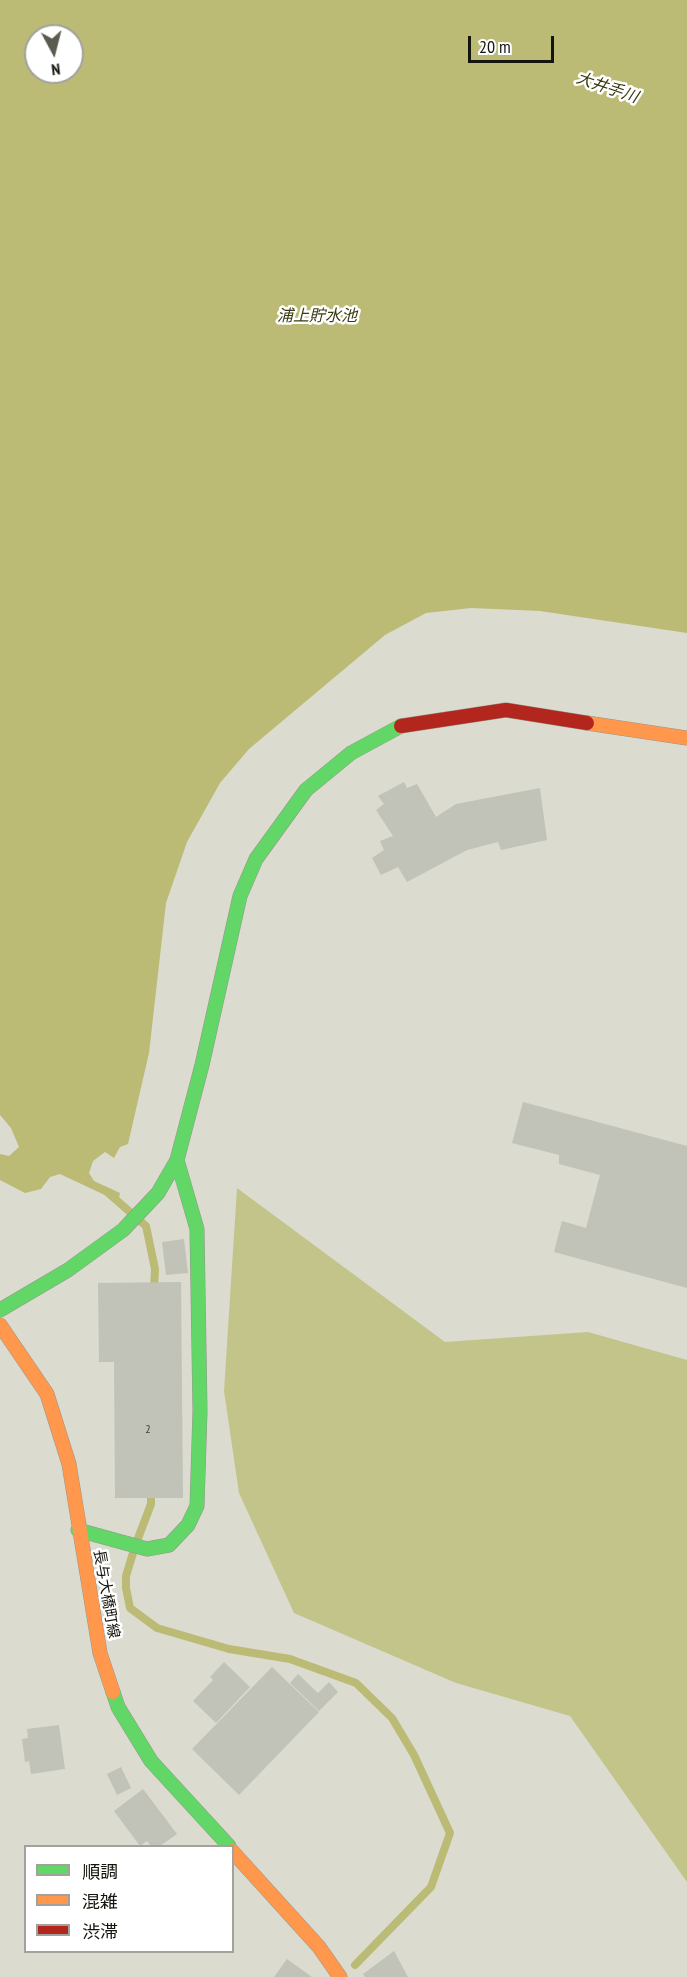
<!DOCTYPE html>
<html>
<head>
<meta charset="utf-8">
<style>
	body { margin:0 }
	#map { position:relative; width:687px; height:1977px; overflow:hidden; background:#dbdccf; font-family:"PT Sans Narrow","Noto Sans JP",sans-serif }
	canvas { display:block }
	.legend { position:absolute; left:24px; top:1845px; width:210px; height:108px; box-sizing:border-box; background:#fff; border:2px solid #a1a19e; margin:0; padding:8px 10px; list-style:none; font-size:18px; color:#14150d }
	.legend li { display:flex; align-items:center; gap:12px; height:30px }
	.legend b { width:30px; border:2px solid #a1a19e }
	.north { position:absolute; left:24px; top:24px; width:60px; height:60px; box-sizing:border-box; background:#fff; border:2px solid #a1a19e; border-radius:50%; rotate:173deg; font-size:16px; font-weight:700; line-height:24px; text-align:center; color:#14150d }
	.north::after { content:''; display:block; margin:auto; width:21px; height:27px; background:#5a5b51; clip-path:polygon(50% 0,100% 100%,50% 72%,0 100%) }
	.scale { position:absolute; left:468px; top:36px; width:86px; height:27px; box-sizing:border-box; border:3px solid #14150d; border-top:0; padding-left:8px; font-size:18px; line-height:21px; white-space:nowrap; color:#14150d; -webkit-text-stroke:4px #fff; paint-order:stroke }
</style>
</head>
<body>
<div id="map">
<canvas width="687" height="1977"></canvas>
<ul class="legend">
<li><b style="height:8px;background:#63d668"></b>順調</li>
<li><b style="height:8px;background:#ff974d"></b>混雑</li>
<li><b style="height:8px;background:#b3261e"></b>渋滞</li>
</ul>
<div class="north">N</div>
<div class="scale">20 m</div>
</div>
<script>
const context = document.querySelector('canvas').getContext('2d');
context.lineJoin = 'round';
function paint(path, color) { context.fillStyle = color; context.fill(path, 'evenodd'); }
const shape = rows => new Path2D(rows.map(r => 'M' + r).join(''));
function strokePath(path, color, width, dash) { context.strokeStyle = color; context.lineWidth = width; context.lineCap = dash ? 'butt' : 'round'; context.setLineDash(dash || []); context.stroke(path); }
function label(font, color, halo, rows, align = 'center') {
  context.font = font + ' "PT Sans Narrow","Noto Sans JP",sans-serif'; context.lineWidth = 5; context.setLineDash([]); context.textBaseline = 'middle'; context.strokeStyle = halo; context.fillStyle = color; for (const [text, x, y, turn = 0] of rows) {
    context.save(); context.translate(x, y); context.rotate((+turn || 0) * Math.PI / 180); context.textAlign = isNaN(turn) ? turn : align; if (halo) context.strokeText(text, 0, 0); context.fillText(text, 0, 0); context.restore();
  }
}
paint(shape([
	[237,1188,445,1342,588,1332,687,1360,687,1882,570,1716,456,1683,294,1613,239,1493,224,1391]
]), '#c3c48a');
paint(shape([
	[0,0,687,0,687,633,540,611,471,608,426,613,385,635,249,749,220,783,187,842,166,903,149,1053,128,1144,120,1147,114,1158,105,1152,93,1161,89,1173,94,1181,120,1193,119,1198,109,1197,60,1174,50,1177,41,1189,25,1193,0,1180,0,1154,9,1156,19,1147,11,1128,0,1115],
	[36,36,72,36,72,72,36,72]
]), '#bbbb75');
strokePath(shape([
	[106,1191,130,1212],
	[140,1221,146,1226,155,1269,154,1291],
	[137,1541,151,1504,151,1487],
	[133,1553,126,1576,126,1588,130,1608,157,1628,229,1649,290,1659,356,1683,392,1718,414,1755,450,1833,431,1887,355,1965]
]), '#bbbb75', 8);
paint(shape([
	[404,782,407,788,417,784,436,817,456,804,540,788,547,840,501,850,498,842,467,850,407,882,398,867,381,875,372,858,384,850,380,841,393,836,376,810,384,804,378,796],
	[523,1102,687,1146,687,1288,554,1252,562,1221,586,1228,600,1175,559,1164,559,1155,512,1143],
	[184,1239,188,1273,166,1275,162,1242],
	[181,1282,183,1498,115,1498,114,1362,99,1362,98,1283],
	[224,1662,250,1687,216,1723,193,1701,213,1680,210,1677],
	[272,1667,319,1712,239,1795,192,1749],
	[298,1674,318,1693,329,1682,338,1692,319,1711,290,1683],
	[59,1725,65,1769,31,1774,29,1761,25,1762,22,1739,28,1738,27,1729],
	[121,1767,131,1788,117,1795,107,1774],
	[143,1789,177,1834,160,1846,151,1846,147,1841,140,1846,114,1811],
	[394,1951,408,1977,365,1977,363,1974],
	[287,1959,312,1977,274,1977]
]), '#c1c2b8');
const fast = shape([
	[0,1310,68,1270,123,1230,158,1193,177,1160,202,1065,240,896,256,859,306,790,351,753,401,726],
	[78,1530,147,1549,169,1545,188,1525,197,1506,200,1411,197,1229,177,1160],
	[113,1692,118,1707,151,1761,229,1846]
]);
const slow = shape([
	[587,723,687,738],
	[0,1325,47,1394,69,1464,100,1653,113,1692],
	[232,1851,319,1947,340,1977]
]);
const jam = shape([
	[401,726,506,710,587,723]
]);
strokePath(fast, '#95968c', 15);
strokePath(slow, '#95968c', 15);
strokePath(jam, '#95968c', 15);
strokePath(fast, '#63d668', 14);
strokePath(slow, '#ff974d', 14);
strokePath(jam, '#b3261e', 14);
label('12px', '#404139', null, [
	["2",148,1430]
]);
label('15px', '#14150d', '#fff', [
	["長与大橋町線",106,1594,80]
]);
label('italic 16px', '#3a3a12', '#fff', [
	["大井手川",607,88,19],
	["浦上貯水池",317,316]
]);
</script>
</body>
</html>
